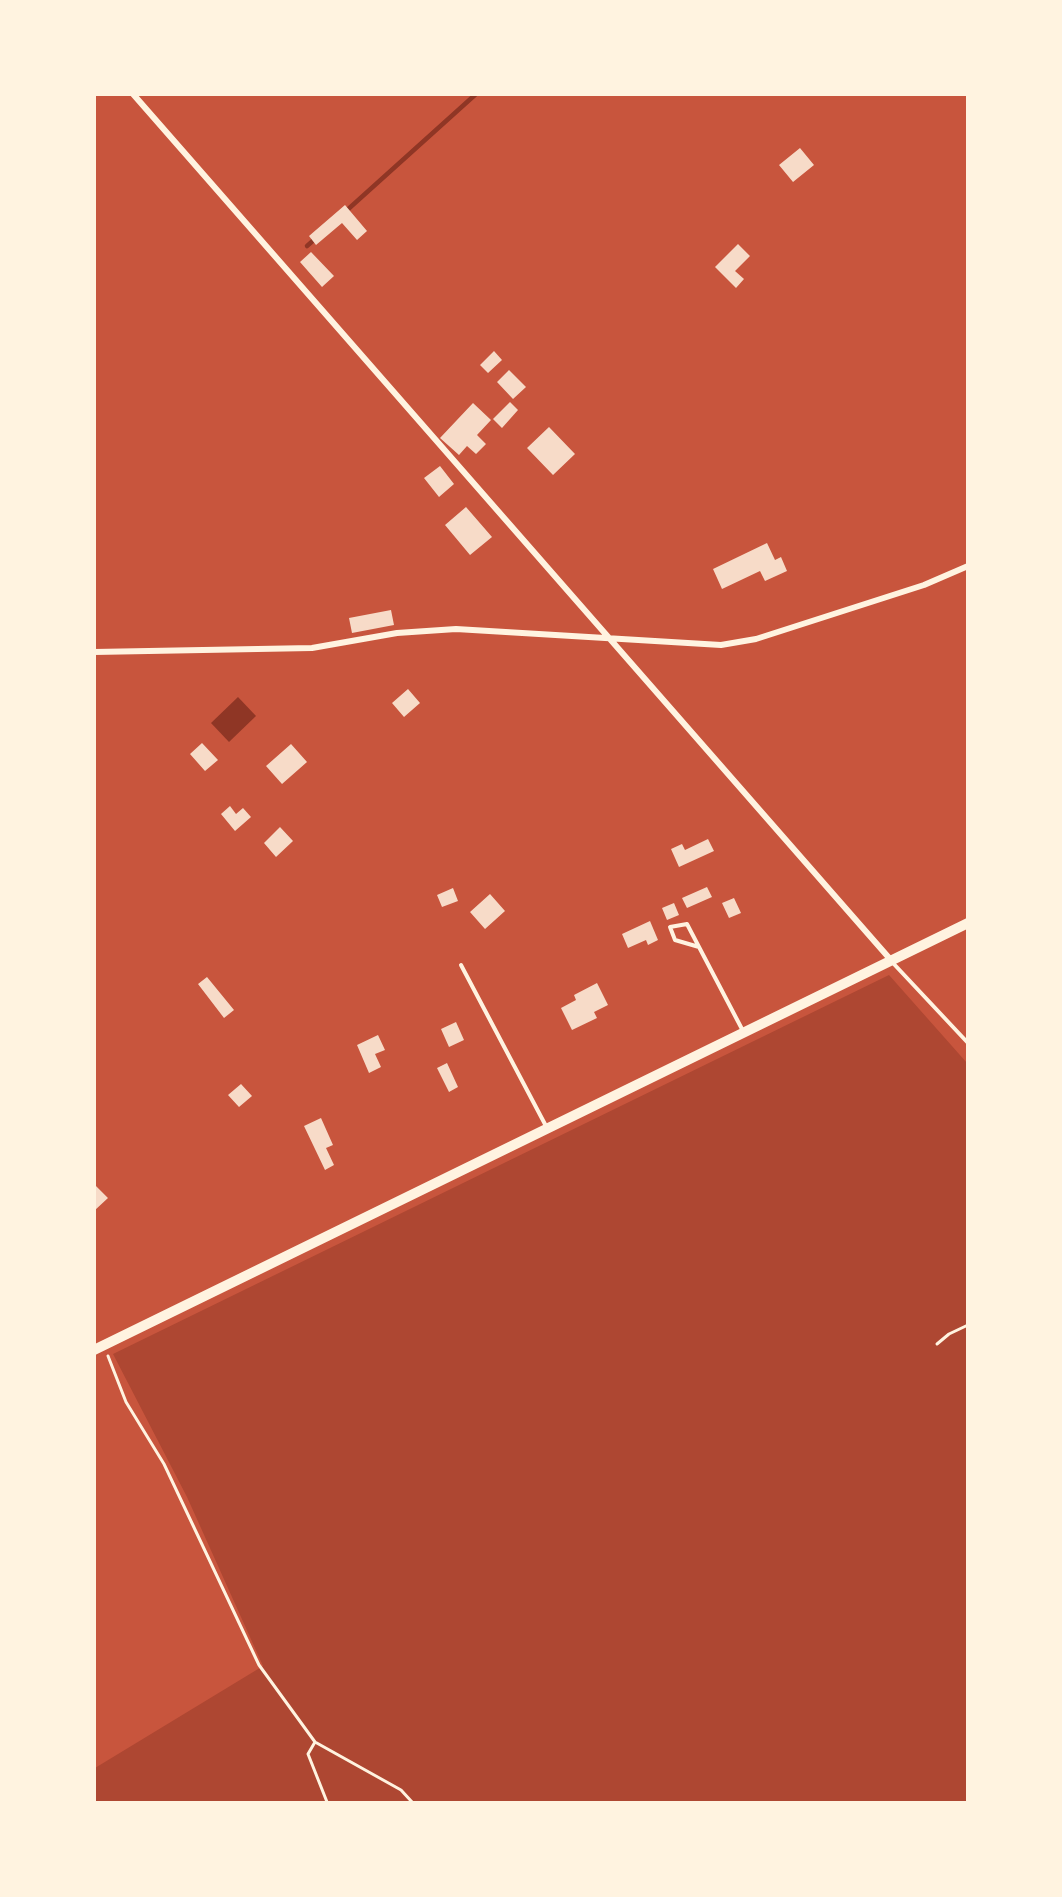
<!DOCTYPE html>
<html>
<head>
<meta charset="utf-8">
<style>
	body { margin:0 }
	#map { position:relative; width:1062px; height:1897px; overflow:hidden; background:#c8553d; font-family:Karla,sans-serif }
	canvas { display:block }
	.frame { position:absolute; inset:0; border:96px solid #fff3e0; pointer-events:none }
</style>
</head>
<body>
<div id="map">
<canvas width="1062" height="1897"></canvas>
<div class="frame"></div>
</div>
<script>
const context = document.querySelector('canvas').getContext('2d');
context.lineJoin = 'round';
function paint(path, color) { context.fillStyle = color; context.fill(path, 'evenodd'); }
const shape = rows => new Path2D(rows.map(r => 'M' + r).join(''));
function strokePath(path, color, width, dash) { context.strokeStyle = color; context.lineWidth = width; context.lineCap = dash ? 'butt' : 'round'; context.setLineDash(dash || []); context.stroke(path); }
paint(shape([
	[889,975,967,1063,967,1802,95,1802,95,1768,263,1666,187,1497,113,1354]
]), '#ae4732');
paint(shape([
	[238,697,256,716,229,742,211,723]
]), '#8f3625');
strokePath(shape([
	[345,212,476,94],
	[307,246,316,238]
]), '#8f3625', 4.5);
paint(shape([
	[800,148,814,165,793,182,779,165],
	[345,205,367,231,357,240,342,223,316,245,309,236],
	[738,244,750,256,735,271,744,279,736,288,715,267],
	[311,252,334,276,322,287,300,262],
	[494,351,502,360,488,373,480,365],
	[509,370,526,387,513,399,497,382],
	[510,402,518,410,502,428,493,419],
	[473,403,491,420,477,435,486,444,476,454,467,446,459,455,440,438],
	[549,427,575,454,553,475,527,448],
	[440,466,454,484,439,497,424,478],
	[466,507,492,537,470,555,445,525],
	[767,543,775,560,781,557,787,571,765,581,760,571,722,589,713,569],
	[391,610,394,625,352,633,349,618],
	[408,689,420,703,404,717,392,703],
	[202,743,218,760,205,771,190,754],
	[291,744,307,762,282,784,266,766],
	[230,806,236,814,243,808,251,817,235,831,221,814],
	[280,827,293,841,276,857,264,843],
	[708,839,714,851,679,867,671,849,682,844,685,850],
	[707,887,712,897,687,908,682,898],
	[453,888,458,901,442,907,437,895],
	[490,894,505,911,485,929,470,912],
	[734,898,741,913,729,918,722,903],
	[674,903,679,915,667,920,662,908],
	[650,921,658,940,648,945,646,940,628,948,622,934],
	[207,977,234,1010,224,1018,198,984],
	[597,983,608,1005,594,1012,597,1018,572,1030,561,1008,576,1000,574,995],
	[456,1022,464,1040,449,1047,441,1029],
	[378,1035,385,1050,375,1054,381,1067,369,1073,357,1045],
	[447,1063,458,1087,449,1092,437,1068],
	[241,1084,252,1096,239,1107,228,1095],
	[321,1118,333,1145,326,1148,334,1165,325,1170,304,1126],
	[94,1184,108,1198,94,1211]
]), '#f7dbc8');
strokePath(shape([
	[937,1344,949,1334,968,1325],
	[108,1356,126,1402,164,1464,259,1665,315,1742,401,1790,412,1802],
	[315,1742,308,1754,327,1802]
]), '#fff3e0', 3);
strokePath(shape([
	[699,947,675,940,670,927,687,924,699,947,743,1031],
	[892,962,968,1043],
	[461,965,547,1128]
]), '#fff3e0', 4);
strokePath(shape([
	[133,94,890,959],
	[94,652,312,648,397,633,456,629,721,645,756,639,924,585,968,566]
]), '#fff3e0', 6);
strokePath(shape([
	[94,1350,968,923]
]), '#fff3e0', 10);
</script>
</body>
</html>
